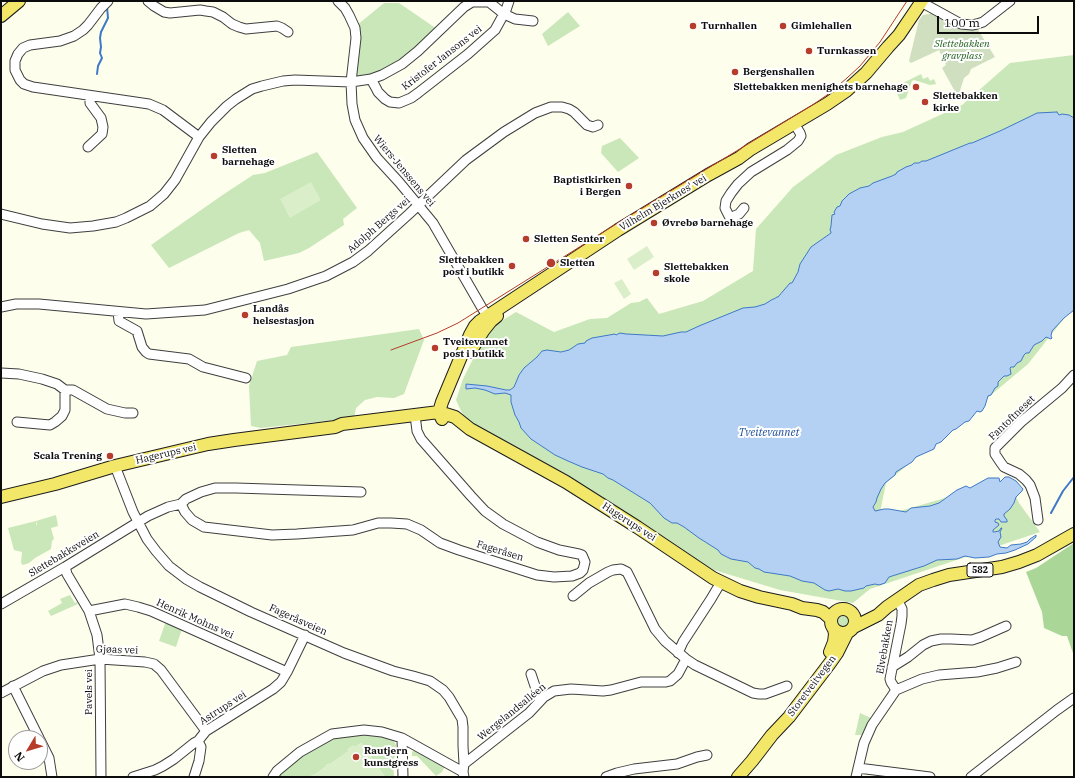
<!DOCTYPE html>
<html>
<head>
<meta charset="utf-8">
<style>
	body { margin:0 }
	#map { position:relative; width:1075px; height:778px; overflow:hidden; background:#fefeed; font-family:"IBM Plex Serif",serif }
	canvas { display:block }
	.frame { position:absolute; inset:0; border:2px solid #0c0c0c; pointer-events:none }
	.north { position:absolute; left:8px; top:730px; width:40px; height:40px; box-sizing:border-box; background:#fff; border:1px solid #9e9e9e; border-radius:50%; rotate:232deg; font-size:11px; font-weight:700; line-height:16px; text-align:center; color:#0c0c0c }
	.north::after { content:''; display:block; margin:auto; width:14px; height:18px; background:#b63c2b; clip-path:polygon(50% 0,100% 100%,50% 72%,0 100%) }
	.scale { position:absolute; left:937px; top:16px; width:102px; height:18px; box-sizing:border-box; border:2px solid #0c0c0c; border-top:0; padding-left:5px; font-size:12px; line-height:14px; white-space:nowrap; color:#0c0c0c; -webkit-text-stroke:3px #fff; paint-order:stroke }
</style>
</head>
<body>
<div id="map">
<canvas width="1075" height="778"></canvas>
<div class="frame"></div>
<div class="north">N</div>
<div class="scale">100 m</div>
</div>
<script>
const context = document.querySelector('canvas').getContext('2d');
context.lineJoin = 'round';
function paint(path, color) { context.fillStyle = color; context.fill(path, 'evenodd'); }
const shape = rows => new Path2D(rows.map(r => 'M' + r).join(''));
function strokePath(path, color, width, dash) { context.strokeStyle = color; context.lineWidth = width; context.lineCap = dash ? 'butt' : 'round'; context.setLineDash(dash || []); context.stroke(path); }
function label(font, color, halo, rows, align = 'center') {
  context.font = font + ' "IBM Plex Serif",serif'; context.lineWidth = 4; context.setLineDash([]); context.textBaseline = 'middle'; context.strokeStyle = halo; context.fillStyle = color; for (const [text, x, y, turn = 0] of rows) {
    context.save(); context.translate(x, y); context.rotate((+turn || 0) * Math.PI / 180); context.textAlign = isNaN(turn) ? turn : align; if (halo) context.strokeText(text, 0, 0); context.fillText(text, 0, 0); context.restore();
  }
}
paint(shape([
	[384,3,399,3,437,29,401,61,379,73,355,80,356,26],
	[568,12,580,26,548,46,542,34],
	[1074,55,1074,306,1028,364,886,483,879,517,1008,480,1019,503,1040,532,870,589,853,603,780,590,714,570,584,489,468,421,461,411,456,400,463,379,480,345,495,325,516,312,554,332,590,319,607,318,631,303,639,302,647,298,659,314,703,301,753,271,756,229,793,187,836,155,882,137,903,132,962,105,1010,63],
	[921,74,923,79,928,77,930,81,934,79,936,84,930,85,914,80,912,81,906,98,900,100,896,91,901,89,899,85],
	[620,138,639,158,618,172,601,153,602,146],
	[317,152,357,208,343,219,344,225,309,248,299,253,264,261,260,243,249,230,239,233,169,268,151,245,224,194,253,175,265,173],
	[419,329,424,340,404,394,394,398,377,397,365,400,356,408,354,418,261,428,251,426,249,386,257,361,287,355,291,347],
	[56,515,58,526,51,528,54,539,52,541,51,549,35,558,29,563,23,565,21,563,22,552,14,550,8,528,36,521,36,525,39,525,37,525,36,521],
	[70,595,75,603,77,602,78,604,51,616,48,611,62,603,60,599],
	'838 621a6 6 0 1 1 12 0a6 6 0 1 1-12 0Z',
	[166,621,182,629,176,647,159,641],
	[860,713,873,719,865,733,861,735,855,735],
	[363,733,383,736,393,740,396,745,395,756,393,761,394,777,385,777,361,743,311,777,278,777,295,760,326,740,343,734],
	[414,750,445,766,442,772,436,776,417,756,412,756,412,752]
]), '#c9e7b8');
paint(shape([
	[1074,543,1074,656,1067,636,1062,636,1044,628,1042,612,1026,572,1036,568]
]), '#aad798');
paint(shape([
	[931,13,966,30,977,28,995,57,971,69,969,74,964,78,958,97,942,68,946,65,939,50,911,63,909,61,919,20,923,15,929,14]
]), '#cfdfbf');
paint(shape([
	[311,182,321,200,290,218,280,199],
	[647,246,654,257,634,270,627,259],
	[622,279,631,294,624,299,614,283],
	[361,743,385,777,309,777,313,774,314,775,326,767,325,765,329,763,330,764,348,751,347,749,353,745,355,747]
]), '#dbeeca');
const water = shape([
	[1057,112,1059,115,1062,114,1069,115,1074,118,1074,310,1064,318,1052,331,1051,336,1052,338,1051,339,1046,337,1042,341,1034,345,1029,353,1026,353,1024,355,1021,361,1017,363,1014,367,1011,367,1010,368,1011,374,1007,376,1004,376,998,382,998,386,995,388,991,395,988,396,985,406,982,411,980,412,977,411,969,421,965,422,956,429,953,430,941,442,936,444,934,449,916,457,912,462,896,472,895,475,885,483,881,489,877,498,876,502,873,507,875,511,884,509,889,509,906,512,911,508,930,506,939,503,957,490,966,486,970,488,988,478,999,478,1000,482,1005,477,1009,477,1016,481,1023,489,1022,491,1016,497,1014,503,1010,509,1004,514,1004,516,1007,520,1007,522,1001,522,999,519,996,519,995,520,995,522,998,523,999,525,993,530,993,532,994,532,999,531,1001,528,1002,528,1000,532,1001,537,998,542,1000,547,1007,548,1011,545,1021,544,1027,542,1030,539,1036,535,1036,537,1028,544,1015,550,1006,553,997,554,989,557,975,558,965,556,957,559,937,560,924,566,889,577,885,583,879,585,875,584,866,586,864,588,851,591,845,591,838,589,829,591,825,590,814,583,802,581,790,576,764,572,759,569,755,568,748,562,731,559,721,554,718,550,699,538,684,527,677,523,672,523,664,518,650,503,613,480,608,478,603,474,582,467,568,461,555,455,531,439,521,428,519,422,515,415,511,402,511,395,505,393,495,394,485,390,475,388,466,389,466,384,487,386,506,390,510,390,514,387,519,375,524,368,537,357,542,351,547,350,561,352,569,350,578,344,585,343,586,341,592,338,615,334,616,335,620,333,626,334,627,334,663,336,681,332,686,332,699,326,743,308,755,307,765,304,773,299,774,299,777,297,778,297,790,283,792,283,798,272,800,264,811,247,831,233,831,232,830,230,831,226,832,215,835,214,834,212,837,207,840,206,842,201,849,194,860,188,869,186,873,183,892,176,896,174,897,172,906,167,912,165,914,163,919,163,922,161,926,161,970,143,972,143,1000,131,1031,116,1037,113,1057,112]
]);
paint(water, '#b4d1f3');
strokePath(water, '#3e79c7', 1);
strokePath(shape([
	[97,74,98,66,102,58,100,53,101,47,100,38,101,32,108,18,107,7],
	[1051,513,1063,491,1074,477]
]), '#3e79c7', 2);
const minor = shape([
	[108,1,101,8,88,25,83,30,74,36,60,41,30,45,23,48,18,54,15,61,15,70,20,80,24,84,33,87,149,104,163,110,199,137],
	[148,1,154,6,164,12,170,13,200,10,206,11,213,12,223,17,232,24,239,27,246,29,277,26,282,28,288,32],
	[338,1,345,8,349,15,355,28,356,38,351,82,352,104,355,120,363,138,377,158,399,182,433,223,482,308,491,321],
	[921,2,961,24,972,25,977,24,983,22,1010,1],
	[371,79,376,88,378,92,385,99,390,102,399,103,411,98,418,93,468,54,495,30,506,10,509,1],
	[88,147,102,134,103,127,101,118,90,103,90,96],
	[744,208,739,214,732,217,729,216,725,208,726,201,731,193,738,184,751,172,787,150,798,141,801,136,800,133,794,123],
	[1,214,42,224,70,228,93,226,116,222,126,218,150,206,164,194,175,180,199,137,211,122,227,106,236,99,252,89,262,86,283,81,295,80,351,82,371,79,382,75,402,64,418,51,464,7,472,2,489,2,504,14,515,19,533,21],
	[1,307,16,304,39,304,146,314,205,310,288,289,326,276,353,262,368,251,409,214,466,160,504,132,535,113,551,107,562,107,569,109,574,112,587,125,593,127,598,125],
	[118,312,119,321,137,331,142,347,146,352,149,354,189,359,203,367,246,378],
	[1,373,19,374,42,379,57,384,65,390,65,410,62,416,55,422,50,425,17,422],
	[65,390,73,390,107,409,125,413,133,413],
	[115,466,133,512,147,539,156,551,169,566,186,579,200,587,251,612,344,653,393,671,413,676,430,681,443,690,449,697,462,719,463,727,463,746,464,764,463,772,464,777],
	[181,504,185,512,192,520,204,527,272,535,297,534,353,530,378,523,391,523,407,524,421,530,440,543,459,550,537,575,554,577,572,576,580,573,583,570,585,562,582,555,579,554,559,550,537,542,503,524,485,511,471,496,421,439,417,431,415,415],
	[1038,520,1035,498,1030,485,1026,480,1019,474,1004,467,1001,463,995,454,995,448,1021,422,1062,388,1074,375],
	[65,567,67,574,89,611,97,635,100,659,101,777],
	[573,596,589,583,608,572,613,570,621,569,627,572,631,580,655,629,665,641,686,659,695,665,753,693,759,694,765,694,787,686],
	[1,604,65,567,148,516,168,507,181,504,186,499,201,492,215,488,236,488,361,492],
	[89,611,125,604,138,607,151,611,287,672],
	[678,653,683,642,711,599,721,582],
	[892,667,908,657,923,645,931,641,941,639,951,639,972,640,981,637,1006,626],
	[531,674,540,701],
	[13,686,39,738],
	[896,690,922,679,939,675,977,672,997,668,1016,662],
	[1,693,43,671,61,665,100,659,145,662,154,664,161,670,206,731],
	[402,738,403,777],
	[40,740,49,758,52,777],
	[464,764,529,713,544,697,554,691,571,689,603,691,611,690,641,682,666,682,670,681,678,674,686,659],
	[858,768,930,777],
	[133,777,155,770,163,766,174,759,194,743,198,741,206,731,273,689,281,682,287,672,305,635],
	[194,777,199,761,201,747,198,741],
	[273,777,277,771,300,752,332,734,364,730,382,732,402,738,463,772],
	[606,777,617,773,634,769,677,764,697,757,707,755],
	[856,777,864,743,872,725,896,690,891,682,890,679,901,624,902,616,902,609,900,605],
	[971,777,1057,710,1074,698]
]);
const major = shape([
	[1,16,19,1],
	[470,352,483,331,491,321,497,316],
	[442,419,439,412,442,402,470,335,475,326,480,321,618,230,708,175,739,158,751,149,827,104,846,91,866,73,888,47,899,35,922,1],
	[1,497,55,484,115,466,208,444,234,440,335,427,342,424,439,412,455,417,470,429,566,482,637,527,713,578,740,591,759,597,792,604,802,608,817,610,823,612,831,619],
	'831 621a12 12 0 1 1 24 0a12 12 0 1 1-24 0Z',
	[854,627,878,615,887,607,919,585,933,580,949,575,1002,567,1019,562,1037,555,1074,534],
	[830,652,834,642,835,634,834,629],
	[738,777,752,761,772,735,789,717,830,663,837,653,847,633]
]);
strokePath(minor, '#3f3f3f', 11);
strokePath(major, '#1d1d1d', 14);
strokePath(minor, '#fff', 9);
strokePath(major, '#f2e769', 12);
strokePath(shape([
	[391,350,437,333,458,323,621,221,814,104,827,95,847,78,860,66,880,42,907,1]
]), '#b63c2b', 1);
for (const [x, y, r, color] of [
	[693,26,4,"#b63c2b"],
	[783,26,4,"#b63c2b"],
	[809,51,4,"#b63c2b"],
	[735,72,4,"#b63c2b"],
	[916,87,4,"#b63c2b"],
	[925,102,4,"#b63c2b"],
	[214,156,4,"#b63c2b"],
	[629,186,4,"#b63c2b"],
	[654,223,4,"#b63c2b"],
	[526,239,4,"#b63c2b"],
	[551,263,5,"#b63c2b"],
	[512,266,4,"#b63c2b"],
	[656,273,4,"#b63c2b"],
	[245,315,4,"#b63c2b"],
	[435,348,4,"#b63c2b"],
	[110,456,4,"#b63c2b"],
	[356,757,4,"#b63c2b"]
]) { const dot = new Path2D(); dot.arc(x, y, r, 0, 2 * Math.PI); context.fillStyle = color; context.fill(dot); strokePath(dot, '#fff', 1.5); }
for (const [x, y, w] of [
	[980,570,26]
]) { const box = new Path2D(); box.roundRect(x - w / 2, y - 7, w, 14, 3); context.fillStyle = '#fff'; context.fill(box); strokePath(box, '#0c0c0c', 1); }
label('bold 9px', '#0c0c0c', null, [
	["582",980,570]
]);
label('bold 10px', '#0c0c0c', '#fff', [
	["Turnhallen",701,26],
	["Gimlehallen",791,26],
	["Turnkassen",817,51],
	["Bergenshallen",743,72],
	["Slettebakken menighets barnehage",908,87,"right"],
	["Slettebakken",933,96],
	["kirke",933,108],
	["Sletten",222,150],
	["barnehage",222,162],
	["Baptistkirken",621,180,"right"],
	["i Bergen",621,192,"right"],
	["Øvrebø barnehage",662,223],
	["Sletten Senter",534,239],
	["Slettebakken",504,260,"right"],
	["post i butikk",504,272,"right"],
	["Sletten",560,263],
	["Slettebakken",664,267],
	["skole",664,279],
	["Landås",253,309],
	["helsestasjon",253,321],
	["Tveitevannet",443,342],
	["post i butikk",443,354],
	["Scala Trening",102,456,"right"],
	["Rautjern",364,751],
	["kunstgress",364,763]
], 'left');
label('italic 10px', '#236120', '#fff', [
	["Slettebakken",962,44],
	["gravplass",962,56]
]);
label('10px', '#0c0c0c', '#fff', [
	["Kristofer Jansons vei",442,58,-38],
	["Wiers-Jenssens vei",404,171,50],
	["Vilhelm Bjerknes' vei",663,203,-31],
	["Adolph Bergs vei",379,225,-41],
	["Fantoftneset",1012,418,-44],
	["Hagerups vei",166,454,-13],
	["Hagerups vei",629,522,33],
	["Fageråsen",500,551,17],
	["Slettebakksveien",64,554,-31],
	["Henrik Mohns vei",195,619,24],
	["Fageråsveien",298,620,24],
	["Elvebakken",885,647,-80],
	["Gjøas vei",117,650,2],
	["Storetveitvegen",812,686,-53],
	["Pavels vei",89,692,-90],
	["Astrups vei",223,708,-33],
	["Wergelandsalléen",512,712,-39]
]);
label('italic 11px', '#1c4d98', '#fff', [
	["Tveitevannet",769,433]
]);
</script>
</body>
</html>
